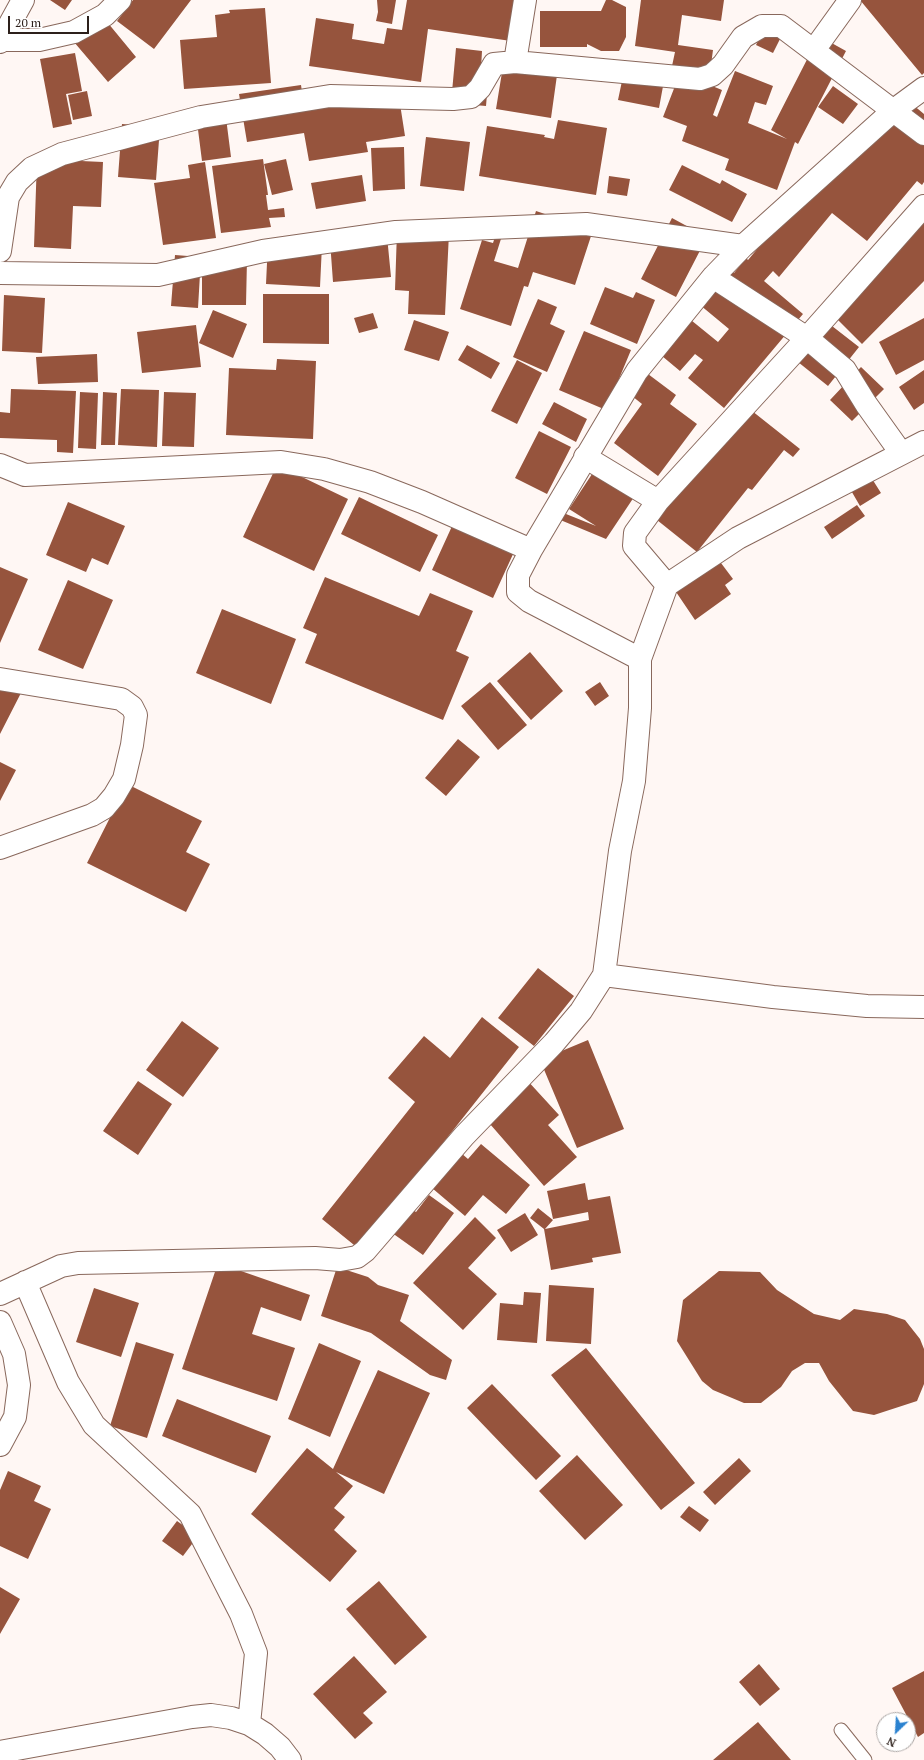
<!DOCTYPE html>
<html>
<head>
<meta charset="utf-8">
<style>
	body { margin:0 }
	#map { position:relative; width:924px; height:1760px; overflow:hidden; background:#fff7f4; font-family:"PT Serif",serif }
	canvas { display:block }
	.north { position:absolute; left:876px; top:1712px; width:40px; height:40px; box-sizing:border-box; background:#fff; border:1px solid #aba6a4; border-radius:50%; rotate:205deg; font-size:11px; font-weight:700; line-height:16px; text-align:center; color:#2d201b }
	.north::after { content:''; display:block; margin:auto; width:14px; height:18px; background:#2b82d0; clip-path:polygon(50% 0,100% 100%,50% 72%,0 100%) }
	.scale { position:absolute; left:8px; top:16px; width:81px; height:18px; box-sizing:border-box; border:2px solid #2d201b; border-top:0; padding-left:5px; font-size:12px; line-height:14px; white-space:nowrap; color:#2d201b; -webkit-text-stroke:3px #fff; paint-order:stroke }
</style>
</head>
<body>
<div id="map">
<canvas width="924" height="1760"></canvas>
<div class="north">N</div>
<div class="scale">20 m</div>
</div>
<script>
const context = document.querySelector('canvas').getContext('2d');
context.lineJoin = 'round';
function paint(path, color) { context.fillStyle = color; context.fill(path, 'evenodd'); }
const shape = rows => new Path2D(rows.map(r => 'M' + r).join(''));
function strokePath(path, color, width, dash) { context.strokeStyle = color; context.lineWidth = width; context.lineCap = dash ? 'butt' : 'round'; context.setLineDash(dash || []); context.stroke(path); }
paint(shape([
	[50,0,72,0,65,10],
	[133,0,191,0,154,49,117,21],
	[377,0,396,0,392,24,376,21,378,12],
	[407,0,517,0,511,41,428,29,421,82,309,66,316,18,354,24,352,39,384,44,387,28,402,30],
	[606,0,612,0,626,7,626,37,619,51,601,51,587,44,587,47,540,47,540,11,601,11],
	[641,0,724,0,721,21,682,15,678,45,713,50,710,72,672,66,675,52,635,46],
	[860,0,924,0,924,73,922,75],
	[265,8,271,83,184,89,180,40,217,37,215,15,230,13,229,10],
	[103,17,136,57,108,82,74,42],
	[766,25,783,33,773,53,756,45],
	[819,36,846,51,798,144,795,142,777,190,725,170,729,159,682,141,687,126,663,117,680,73,722,90,713,115,717,117,735,71,773,86,766,105,755,102,748,123,787,139,771,130],
	[456,48,482,51,481,69,489,70,486,106,451,103],
	[75,53,82,91,66,94,72,124,53,128,40,59],
	[504,60,558,68,551,118,496,109],
	[626,62,666,70,659,108,618,100],
	[301,85,304,105,398,91,405,136,366,142,368,152,309,161,304,133,247,142,239,94],
	[833,86,858,104,843,124,818,107],
	[87,91,92,116,73,120,68,95],
	[906,99,924,114,924,182,922,185,917,181,867,241,832,213,779,277,773,271,764,281,803,314,724,408,688,378,703,360,695,354,680,371,656,351,686,316,718,342,729,329,694,300,724,265,734,273,746,258,748,260,858,128],
	[225,110,231,157,202,161,196,114],
	[558,120,607,128,596,195,479,176,487,126,545,135,544,137,554,139],
	[122,124,160,127,156,180,118,177],
	[426,137,470,142,464,191,420,186],
	[404,147,405,189,373,191,371,148],
	[37,159,103,162,101,207,73,206,71,249,34,247],
	[263,159,268,195,266,195,268,210,284,208,285,217,269,218,271,227,221,233,212,166],
	[286,159,293,190,272,195,264,164],
	[205,162,216,238,163,245,154,183,190,178,188,165],
	[682,165,720,184,722,180,747,194,732,222,669,190],
	[362,175,366,201,316,209,311,183],
	[609,176,630,179,627,196,607,193],
	[536,211,593,230,575,285,533,272,528,287,524,286,511,326,460,309,482,240,493,243,500,221,506,223,494,261,518,268],
	[924,214,924,281,862,344,828,310],
	[672,218,707,237,676,297,641,279],
	[397,231,449,233,445,315,408,314,409,291,395,290],
	[387,236,391,277,333,282,330,241],
	[268,242,322,245,320,287,266,284],
	[175,255,201,257,198,308,171,306],
	[202,259,247,259,246,305,202,305],
	[605,287,633,298,636,292,655,300,637,344,590,324],
	[263,294,329,294,329,344,263,343],
	[4,295,45,298,42,353,2,351],
	[538,299,557,307,550,324,565,331,547,372,513,357],
	[213,310,247,324,233,358,199,343],
	[373,313,378,328,359,333,354,318],
	[924,318,924,360,896,375,879,342],
	[823,319,859,347,828,386,793,358],
	[414,320,449,332,439,361,404,350],
	[196,325,201,367,142,373,137,332],
	[584,331,631,350,606,410,559,390],
	[467,345,500,363,491,379,458,360],
	[97,354,98,382,38,384,36,357],
	[277,359,316,361,313,439,226,435,229,368,276,370],
	[517,360,542,373,517,424,491,411],
	[861,367,884,389,852,421,830,400],
	[924,370,924,403,914,410,899,387],
	[648,374,676,395,670,404,697,424,658,476,614,443,642,404,632,396],
	[11,389,76,391,73,453,57,452,57,440,0,438,0,412,10,413],
	[121,389,159,390,157,447,118,445],
	[80,392,98,393,96,449,78,448],
	[103,392,117,393,115,445,101,445],
	[164,392,196,393,194,447,162,446],
	[554,402,587,419,576,442,542,424],
	[742,403,800,449,793,457,784,450,752,490,748,488,697,552,652,516],
	[539,431,571,447,547,494,515,478],
	[862,463,881,493,860,506,842,475],
	[277,465,348,499,314,571,243,537],
	[596,468,636,494,606,539,558,519,561,512,596,526,569,509],
	[359,497,438,535,420,572,341,534],
	[68,502,125,526,108,565,92,558,86,572,46,555],
	[857,505,865,516,832,539,824,527],
	[453,524,514,552,493,598,432,570],
	[715,555,733,579,725,585,731,594,695,620,672,586],
	[0,567,28,579,0,643],
	[325,577,419,616,430,593,473,611,456,651,469,657,443,720,305,663,317,634,303,628],
	[68,580,113,600,83,669,38,650],
	[222,609,296,639,271,704,196,673],
	[530,652,563,691,531,720,497,681],
	[0,680,22,691,0,734],
	[490,682,527,725,498,750,461,706],
	[600,682,609,696,595,706,585,692],
	[458,739,480,757,446,796,425,778],
	[0,762,16,770,0,801],
	[127,784,202,821,186,852,210,864,186,912,87,863],
	[538,968,574,996,534,1046,498,1018],
	[482,1017,519,1047,359,1249,322,1219,415,1102,388,1078,424,1036,450,1058],
	[182,1021,219,1048,183,1097,146,1070],
	[588,1040,624,1129,577,1148,540,1060],
	[526,1079,559,1115,548,1125,577,1157,544,1186,483,1116],
	[138,1081,172,1104,138,1155,103,1131],
	[481,1144,530,1185,506,1214,483,1195,465,1216,432,1188,461,1153,468,1159],
	[585,1183,588,1200,610,1196,621,1253,592,1258,593,1262,551,1270,544,1229,530,1218,538,1208,553,1220,545,1229,589,1220,588,1212,553,1219,547,1191],
	[429,1195,454,1213,423,1255,388,1230,406,1205,416,1212],
	[525,1213,538,1235,511,1252,497,1230],
	[475,1217,496,1238,468,1268,497,1294,463,1330,413,1283],
	[218,1263,310,1295,301,1321,261,1307,252,1334,295,1348,277,1401,182,1369],
	[337,1267,368,1277,378,1285,409,1295,400,1321,452,1360,446,1380,430,1375,371,1333,321,1316],
	[719,1271,760,1272,777,1290,814,1314,840,1320,854,1309,887,1314,905,1320,920,1339,924,1349,924,1384,917,1401,874,1415,853,1411,829,1381,819,1363,805,1363,792,1371,781,1387,761,1403,744,1403,713,1390,702,1381,677,1341,683,1300],
	[549,1285,594,1288,591,1344,546,1341],
	[94,1288,139,1303,121,1357,76,1342],
	[524,1292,541,1293,537,1343,497,1340,500,1303,523,1305],
	[136,1342,174,1354,147,1438,110,1426],
	[319,1343,361,1361,330,1437,288,1419],
	[586,1348,695,1483,661,1510,551,1375],
	[378,1370,430,1393,384,1494,336,1472,353,1486,334,1508,345,1517,334,1530,357,1551,330,1582,251,1514,307,1448,333,1469],
	[492,1384,561,1456,536,1480,467,1408],
	[177,1399,271,1436,256,1473,162,1436],
	[577,1455,623,1505,585,1540,539,1491],
	[739,1458,751,1471,715,1505,703,1492],
	[8,1471,41,1486,34,1501,51,1509,28,1559,0,1546,0,1490],
	[689,1506,709,1520,700,1532,680,1517],
	[177,1521,198,1536,183,1556,162,1541],
	[379,1581,427,1637,395,1665,346,1609],
	[0,1587,20,1599,0,1634],
	[354,1656,387,1692,363,1713,373,1723,355,1739,313,1694],
	[759,1664,780,1689,760,1706,739,1682],
	[924,1671,924,1733,918,1737,892,1688],
	[758,1722,791,1760,713,1760]
]), '#96543d');
const lane = shape([
	[841,1730,865,1760]
]);
const street = shape([
	[2,40,39,40,74,32,105,15,120,0],
	[0,42,23,0],
	[814,50,850,0],
	[515,62,525,0],
	[924,88,894,110,743,246,713,277,637,371,531,550,518,575,518,592,529,601,640,659,667,585,738,538,924,442],
	[0,251,8,197,17,182,32,168,62,154,201,117,330,96,453,99,471,97,480,88,494,64,515,62,700,79,712,75,723,65,743,37,762,26,781,26,924,134],
	[0,273,158,275,263,251,396,232,586,224,743,246],
	[713,277,807,338,845,370,866,404,901,453],
	[585,457,658,501],
	[0,465,25,475,281,462,324,469,370,482,422,502,531,550],
	[667,585,634,546,635,533,658,501,807,338,924,206],
	[640,659,640,708,634,781,620,851,604,975,773,997,867,1006,924,1007],
	[0,679,121,699,132,707,136,715,132,745,124,779,114,796,104,808,92,815,0,848],
	[25,1282,68,1382,94,1425,190,1514,241,1614,256,1653,249,1724],
	[0,1294,61,1266,78,1263,315,1258,340,1260,357,1257,365,1251,464,1136,554,1043,581,1011,604,975],
	[0,1322,14,1354,19,1385,15,1417,0,1445],
	[0,1752,192,1717,211,1715,231,1718,249,1724,265,1734,280,1747,290,1760]
]);
strokePath(lane, '#89685c', 15);
strokePath(street, '#89685c', 24);
strokePath(lane, '#fff', 13);
strokePath(street, '#fff', 22);
</script>
</body>
</html>
